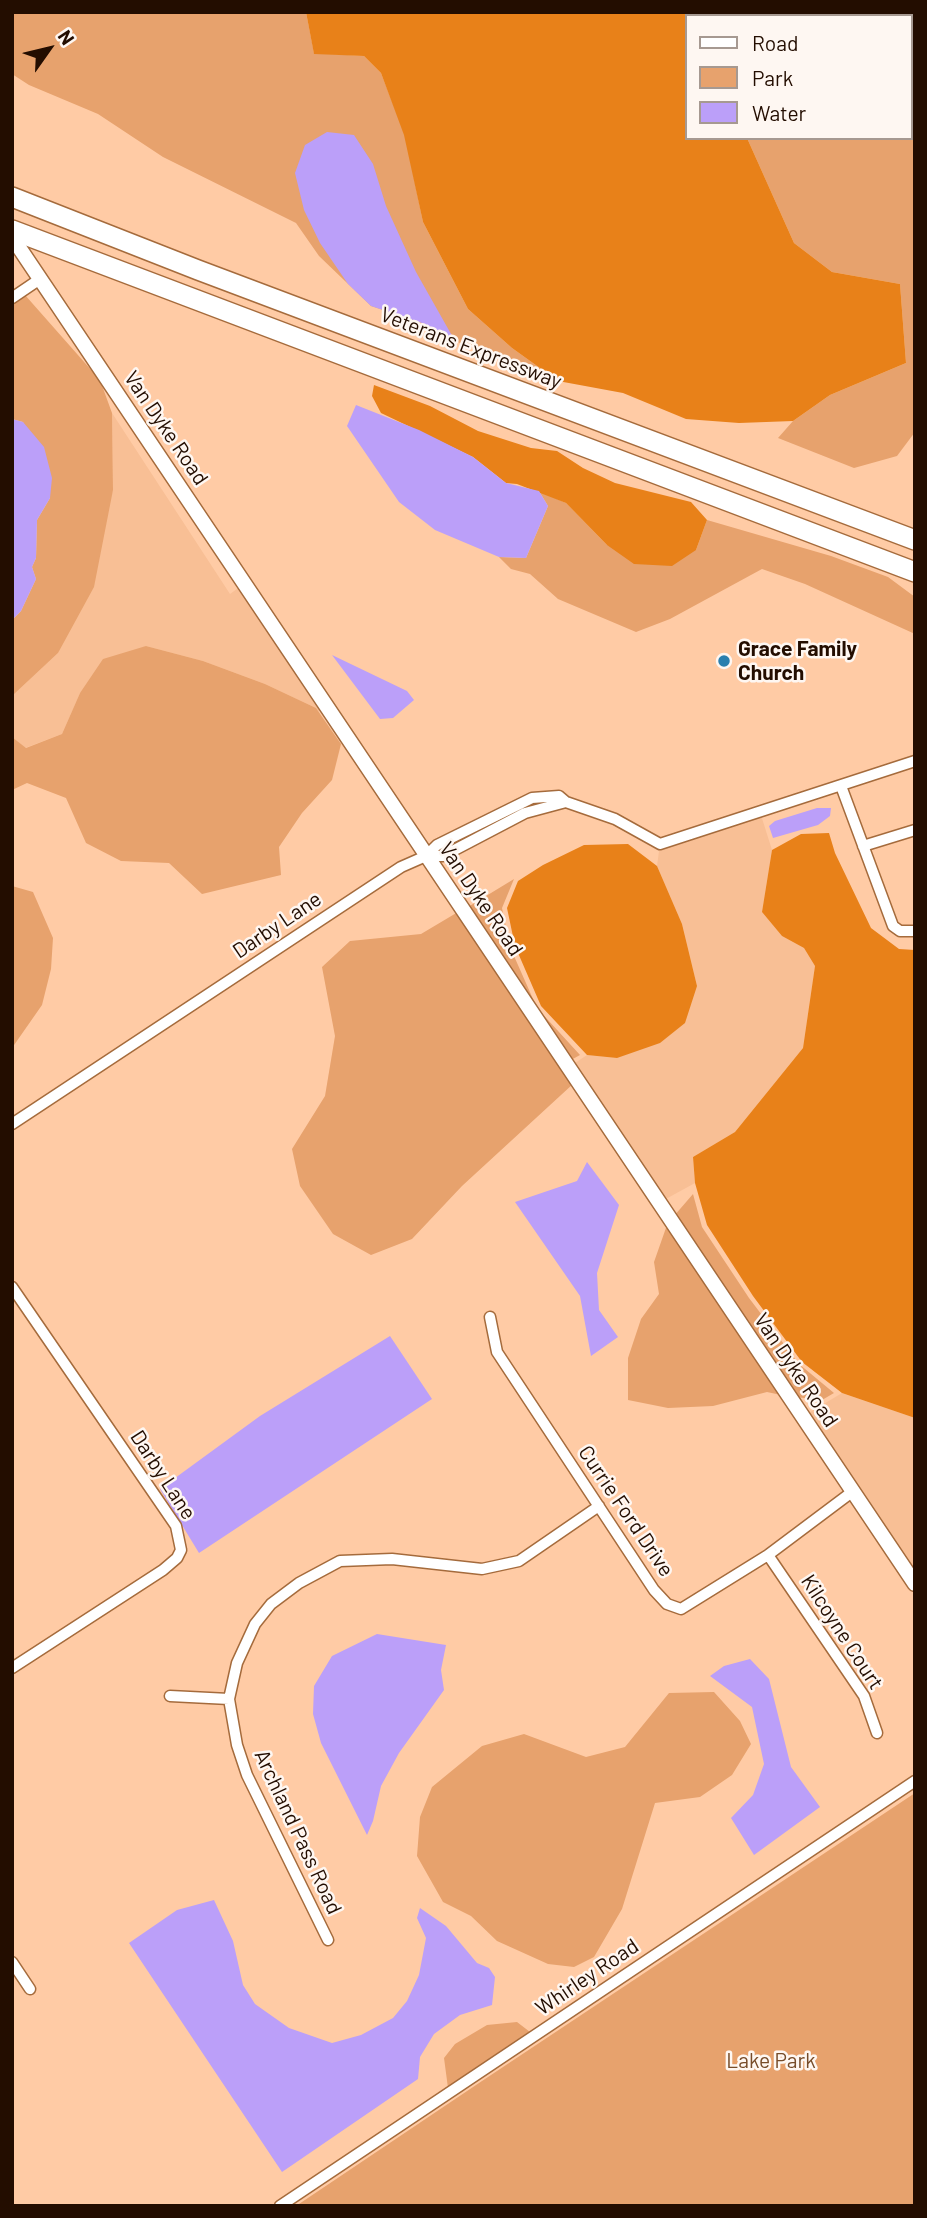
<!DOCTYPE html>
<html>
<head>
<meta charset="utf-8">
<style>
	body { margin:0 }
	#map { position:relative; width:927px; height:2218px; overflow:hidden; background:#ffcba5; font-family:Barlow,sans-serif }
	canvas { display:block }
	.frame { position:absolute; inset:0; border:14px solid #230d00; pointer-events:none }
	.legend { position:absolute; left:685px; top:14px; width:228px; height:126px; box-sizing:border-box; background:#fef7f2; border:2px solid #a69991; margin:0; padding:9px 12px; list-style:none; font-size:21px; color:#230d00 }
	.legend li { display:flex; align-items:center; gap:14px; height:35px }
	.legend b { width:35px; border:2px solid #a69991 }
	.north { position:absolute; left:14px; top:14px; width:70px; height:70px; -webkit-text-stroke:5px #fef7f2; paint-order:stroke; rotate:56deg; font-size:19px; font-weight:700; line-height:28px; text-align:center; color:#230d00 }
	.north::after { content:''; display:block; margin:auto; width:24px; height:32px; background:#230d00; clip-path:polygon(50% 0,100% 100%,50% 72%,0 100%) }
</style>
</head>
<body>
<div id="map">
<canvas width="927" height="2218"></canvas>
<div class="frame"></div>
<ul class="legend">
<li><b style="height:9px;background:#fff"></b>Road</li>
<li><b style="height:19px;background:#e7a26d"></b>Park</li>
<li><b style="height:19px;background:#bb9ff9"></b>Water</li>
</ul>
<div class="north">N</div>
</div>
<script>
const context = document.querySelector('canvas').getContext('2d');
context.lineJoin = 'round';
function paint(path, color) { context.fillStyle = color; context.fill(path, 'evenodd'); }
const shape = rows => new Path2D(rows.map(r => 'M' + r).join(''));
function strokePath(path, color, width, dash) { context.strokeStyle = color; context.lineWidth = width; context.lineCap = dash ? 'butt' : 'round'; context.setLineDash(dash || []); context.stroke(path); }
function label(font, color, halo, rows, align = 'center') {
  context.font = font + ' Barlow,sans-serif'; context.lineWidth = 5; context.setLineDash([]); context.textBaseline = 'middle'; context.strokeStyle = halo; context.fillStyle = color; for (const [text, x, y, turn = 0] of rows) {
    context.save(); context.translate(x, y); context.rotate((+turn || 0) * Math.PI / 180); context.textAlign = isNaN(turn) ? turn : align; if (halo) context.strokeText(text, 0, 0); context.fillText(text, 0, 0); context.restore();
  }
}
paint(shape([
	[112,413,230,594,241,586,320,704,319,712,316,708,265,684,203,661,146,646,80,693,62,734,25,748,12,737,12,696,58,653,113,490],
	[760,812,772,850,762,912,782,936,804,948,815,966,803,1048,735,1132,693,1157,695,1183,664,1200,572,1065,587,1055,617,1058,697,986,682,924,657,866,660,844],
	[842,1393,915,1418,915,1577,807,1414]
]), '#f8bf95');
paint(shape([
	[12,12,306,12,314,53,364,56,381,73,405,135,423,222,468,309,512,348,558,381,455,341,425,324,371,306,319,256,296,223,163,157,98,114,29,85,12,74],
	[733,12,915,12,915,432,897,456,854,468,778,438,793,421,830,395,906,363,900,284,832,272,794,243,747,138,911,138,911,16,732,16],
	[25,295,100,380,112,413,113,490,94,587,58,653,12,696,12,620,21,611,36,579,32,567,36,558,37,520,50,498,23,422,12,419,12,304],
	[539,491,566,503,607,545,696,550,707,520,831,556,888,577,915,597,915,634,805,584,762,569,670,619,636,632,558,599,530,574,511,569,499,557,526,558,548,506],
	[146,646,203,661,265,684,316,708,341,744,332,780,302,813,279,847,281,875,202,894,169,863,121,861,86,843,66,798,27,783,12,790,12,737,26,748,62,734,80,693,103,659],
	[514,879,502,908,510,947,537,1008,580,1055,571,1060,468,907],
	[12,886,33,892,53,938,51,969,42,1005,12,1048],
	[458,912,573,1084,462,1186,412,1239,371,1255,333,1234,300,1186,292,1149,325,1096,335,1036,322,967,350,941,421,934],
	[693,1194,702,1227,749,1298,799,1364,834,1393,822,1400,795,1397,674,1216],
	[667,1225,781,1395,767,1392,713,1406,668,1408,628,1400,628,1358,641,1319,659,1294,654,1262],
	[714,1692,740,1721,751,1744,732,1775,700,1797,655,1803,622,1909,594,1957,574,1967,548,1964,497,1941,471,1916,443,1902,417,1856,420,1817,432,1787,482,1746,524,1734,586,1757,625,1747,669,1693],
	[915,1793,915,2206,296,2206,482,2081],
	[517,2022,530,2032,448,2088,444,2058,455,2044,487,2025]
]), '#e7a26d');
paint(shape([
	[306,12,733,12,732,16,687,16,687,138,747,138,794,243,832,272,900,284,906,363,830,395,793,421,739,423,686,419,623,393,558,381,512,348,468,309,423,222,404,135,381,73,364,56,314,54],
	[374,385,430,406,478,431,531,448,557,451,583,468,615,483,691,502,707,520,696,550,672,566,634,564,607,545,566,503,517,484,506,483,473,457,381,413,372,396],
	[829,833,835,853,871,928,899,949,915,950,915,1418,842,1393,802,1362,753,1296,707,1225,695,1183,693,1157,735,1132,803,1048,815,966,804,948,782,936,762,912,772,850,801,834],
	[628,844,657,866,682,924,697,986,685,1023,660,1043,617,1058,587,1055,541,1006,515,946,507,908,518,881,543,865,584,845]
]), '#e88119');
paint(shape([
	[327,132,354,135,373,164,386,206,416,272,455,341,425,324,371,306,348,284,320,243,304,210,295,173,305,145],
	[356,405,419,430,473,457,506,483,539,491,548,506,526,558,499,557,435,530,399,502,347,426],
	[12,419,23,422,44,447,52,478,50,498,37,520,36,558,32,567,36,579,21,611,12,620],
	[332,655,407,691,414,700,393,718,380,719],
	[817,808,831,808,830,816,818,825,773,838,769,826,775,821],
	[587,1162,619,1205,597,1273,599,1310,618,1337,591,1356,580,1296,515,1202,577,1181],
	[390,1336,432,1399,199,1553,160,1489,260,1416],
	[377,1634,446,1645,441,1670,444,1690,399,1753,381,1786,373,1821,367,1835,321,1743,313,1714,314,1686,332,1656],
	[750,1659,769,1679,791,1767,820,1807,754,1855,731,1818,753,1795,764,1764,752,1707,710,1676,724,1666],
	[214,1900,233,1941,243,1985,255,2004,289,2028,332,2043,361,2035,393,2018,407,2001,419,1975,426,1938,417,1918,420,1908,446,1926,477,1963,489,1968,495,1977,492,2005,460,2015,434,2034,420,2057,418,2079,282,2172,129,1943,177,1910]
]), '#bb9ff9');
const minor = shape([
	[12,298,40,279],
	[841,786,893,926,900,931,915,931],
	[863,846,915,830],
	[426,856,437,845,532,798,559,796,566,802,615,819,660,844,915,761],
	[12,1124,401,867,426,856,443,856,525,813,566,802],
	[12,1287,176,1526,181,1550,177,1558,163,1570,12,1668],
	[490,1317,497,1352,654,1590,667,1604,681,1609,768,1555,852,1492],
	[768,1555,864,1696,877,1733],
	[170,1696,229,1699],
	[328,1940,247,1775,237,1745,229,1699,237,1663,255,1624,271,1604,299,1583,340,1561,392,1559,482,1569,519,1561,599,1506],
	[12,1962,30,1989],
	[280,2206,915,1781]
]);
const secondary = shape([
	[12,237,915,1584]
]);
const motorway = shape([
	[12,197,198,270,915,540],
	[12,230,915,572]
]);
strokePath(minor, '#a56b3c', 13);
strokePath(secondary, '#a56b3c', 17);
strokePath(motorway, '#a56b3c', 22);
strokePath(minor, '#fff', 10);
strokePath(secondary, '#fff', 14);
strokePath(motorway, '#fff', 19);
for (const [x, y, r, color] of [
	[724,661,7,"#2a7fae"]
]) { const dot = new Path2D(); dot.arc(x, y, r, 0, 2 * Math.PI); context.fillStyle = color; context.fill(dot); strokePath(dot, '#fef7f2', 2.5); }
label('21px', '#230d00', '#fef7f2', [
	["Veterans Expressway",471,348,21],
	["Van Dyke Road",166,428,56],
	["Van Dyke Road",481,899,56],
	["Darby Lane",277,925,-34],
	["Van Dyke Road",796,1370,56],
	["Darby Lane",163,1475,57],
	["Currie Ford Drive",626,1511,56],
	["Kilcoyne Court",842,1632,57],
	["Archland Pass Road",298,1832,65],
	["Whirley Road",587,1977,-34]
]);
label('bold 21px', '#230d00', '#fef7f2', [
	["Grace Family",738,649],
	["Church",738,673]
], 'left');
label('21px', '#774c29', '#fef7f2', [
	["Lake Park",771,2061]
]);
</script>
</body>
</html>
